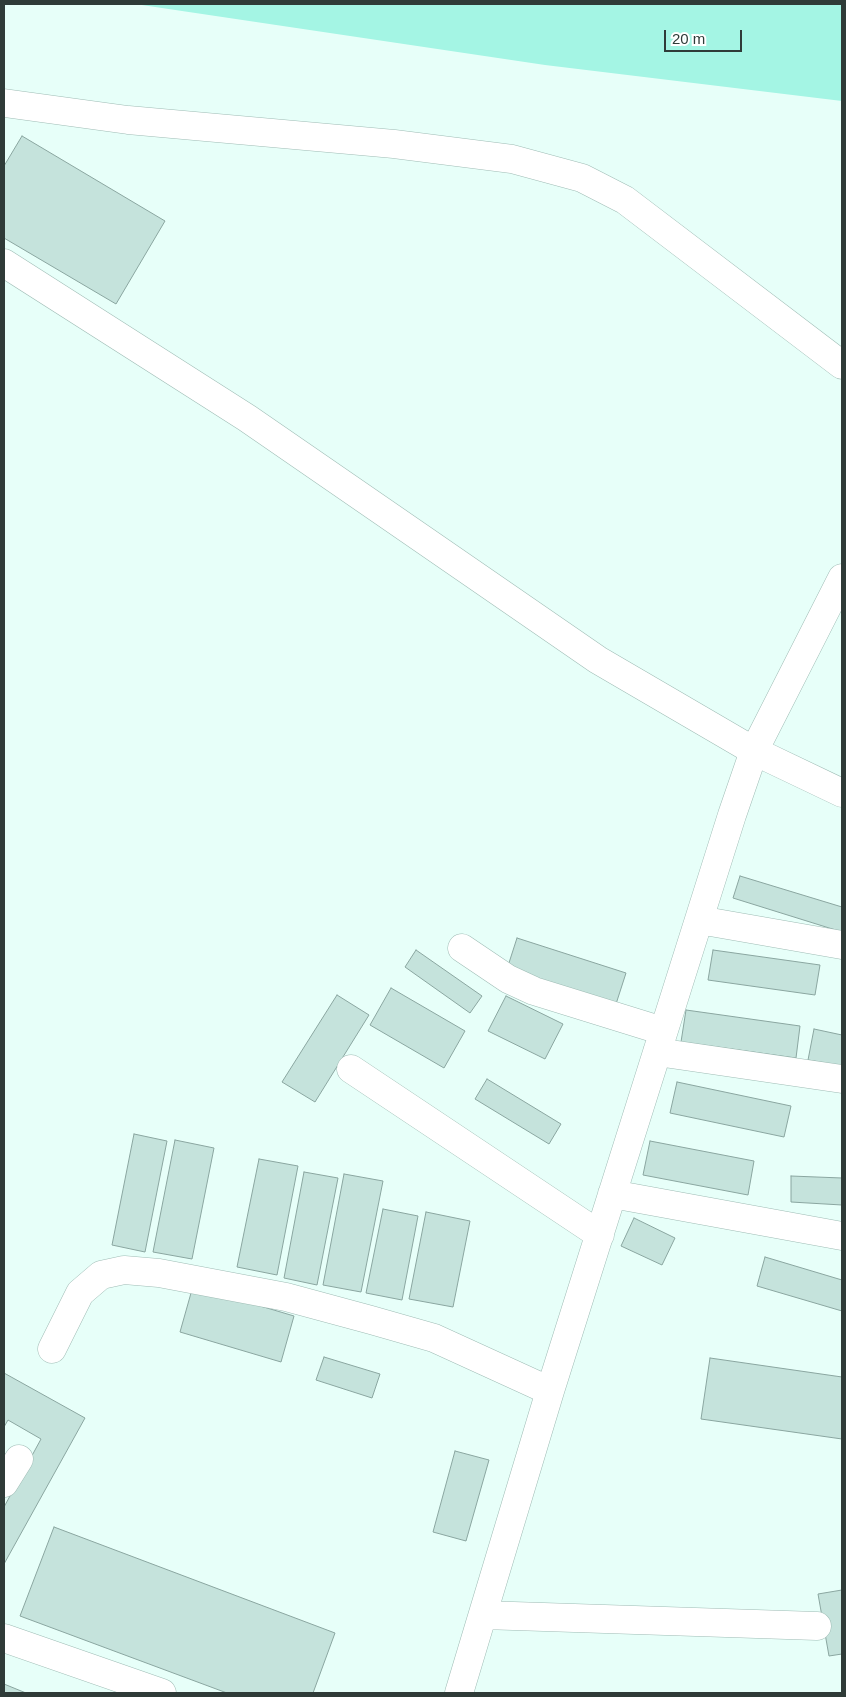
<!DOCTYPE html>
<html>
<head>
<meta charset="utf-8">
<style>
	body { margin:0 }
	#map { position:relative; width:846px; height:1697px; overflow:hidden; background:#e7fff9; font-family:Helvetica,sans-serif }
	canvas { display:block }
	.frame { position:absolute; inset:0; border:5px solid #2f3b38; pointer-events:none }
	.scale { position:absolute; left:664px; top:30px; width:78px; height:22px; box-sizing:border-box; border:2px solid #2f3b38; border-top:0; padding-left:6px; font-size:15px; line-height:18px; white-space:nowrap; color:#2f3b38; -webkit-text-stroke:4px #fff; paint-order:stroke }
</style>
</head>
<body>
<div id="map">
<canvas width="846" height="1697"></canvas>
<div class="frame"></div>
<div class="scale">20 m</div>
</div>
<script>
const context = document.querySelector('canvas').getContext('2d');
context.lineJoin = 'round';
function paint(path, color) { context.fillStyle = color; context.fill(path, 'evenodd'); }
const shape = rows => new Path2D(rows.map(r => 'M' + r).join(''));
function strokePath(path, color, width, dash) { context.strokeStyle = color; context.lineWidth = width; context.lineCap = dash ? 'butt' : 'round'; context.setLineDash(dash || []); context.stroke(path); }
paint(shape([
	[135,4,842,4,842,101,545,65]
]), '#a4f5e4');
const building = shape([
	[22,136,165,221,116,304,4,238,4,166,22,136],
	[740,876,842,907,842,932,733,898,740,876],
	[517,938,626,973,616,1004,507,969,517,938],
	[416,950,482,996,470,1013,405,967,416,950],
	[713,950,820,965,815,995,708,980,713,950],
	[391,988,465,1031,444,1068,370,1025,391,988],
	[337,995,369,1015,315,1102,282,1082,337,995],
	[506,996,563,1024,545,1059,488,1031,506,996],
	[686,1010,800,1026,796,1058,681,1042,686,1010],
	[814,1029,842,1035,842,1066,808,1060,814,1029],
	[487,1079,561,1124,549,1144,475,1099,487,1079],
	[677,1082,791,1106,784,1137,670,1113,677,1082],
	[134,1134,167,1141,145,1252,112,1245,134,1134],
	[175,1140,214,1148,192,1259,153,1252,175,1140],
	[650,1141,754,1161,748,1195,643,1175,650,1141],
	[259,1159,298,1166,277,1275,237,1267,259,1159],
	[304,1172,338,1178,317,1285,284,1278,304,1172],
	[344,1174,383,1181,361,1292,323,1285,344,1174],
	[791,1176,842,1178,842,1205,791,1202,791,1176],
	[383,1209,418,1216,402,1300,366,1293,383,1209],
	[426,1212,470,1221,453,1307,409,1299,426,1212],
	[634,1218,675,1238,662,1265,621,1246,634,1218],
	[765,1257,842,1280,842,1311,757,1286,765,1257],
	[193,1286,294,1316,281,1362,180,1332,193,1286],
	[324,1357,380,1374,372,1398,316,1380,324,1357],
	[710,1358,842,1377,842,1439,701,1419,710,1358],
	[4,1373,85,1418,4,1564,4,1507,41,1439,8,1420,4,1427,4,1373],
	[455,1451,489,1460,466,1541,433,1532,455,1451],
	[54,1527,335,1633,313,1693,227,1693,20,1616,54,1527],
	[842,1590,842,1654,829,1656,818,1594,842,1590],
	[4,1684,26,1693,4,1693,4,1684]
]);
paint(building, '#c5e3dc');
strokePath(building, '#8aa6a0', 1);
const minor = shape([
	[4,103,128,120,394,144,512,159,582,178,625,200,842,365],
	[4,263,247,418,598,660,754,751,842,793],
	[699,920,842,945],
	[462,948,508,979,534,991,663,1031],
	[657,1052,842,1079],
	[351,1069,600,1235],
	[612,1194,842,1236],
	[52,1349,80,1293,101,1275,124,1270,159,1273,286,1297,371,1320,434,1338,550,1391],
	[4,1483,19,1459],
	[483,1615,817,1626],
	[4,1638,162,1693],
	[459,1693,550,1391,732,815,754,751,842,578]
]);
strokePath(minor, '#9fbcb5', 29);
strokePath(minor, '#fff', 28);
</script>
</body>
</html>
